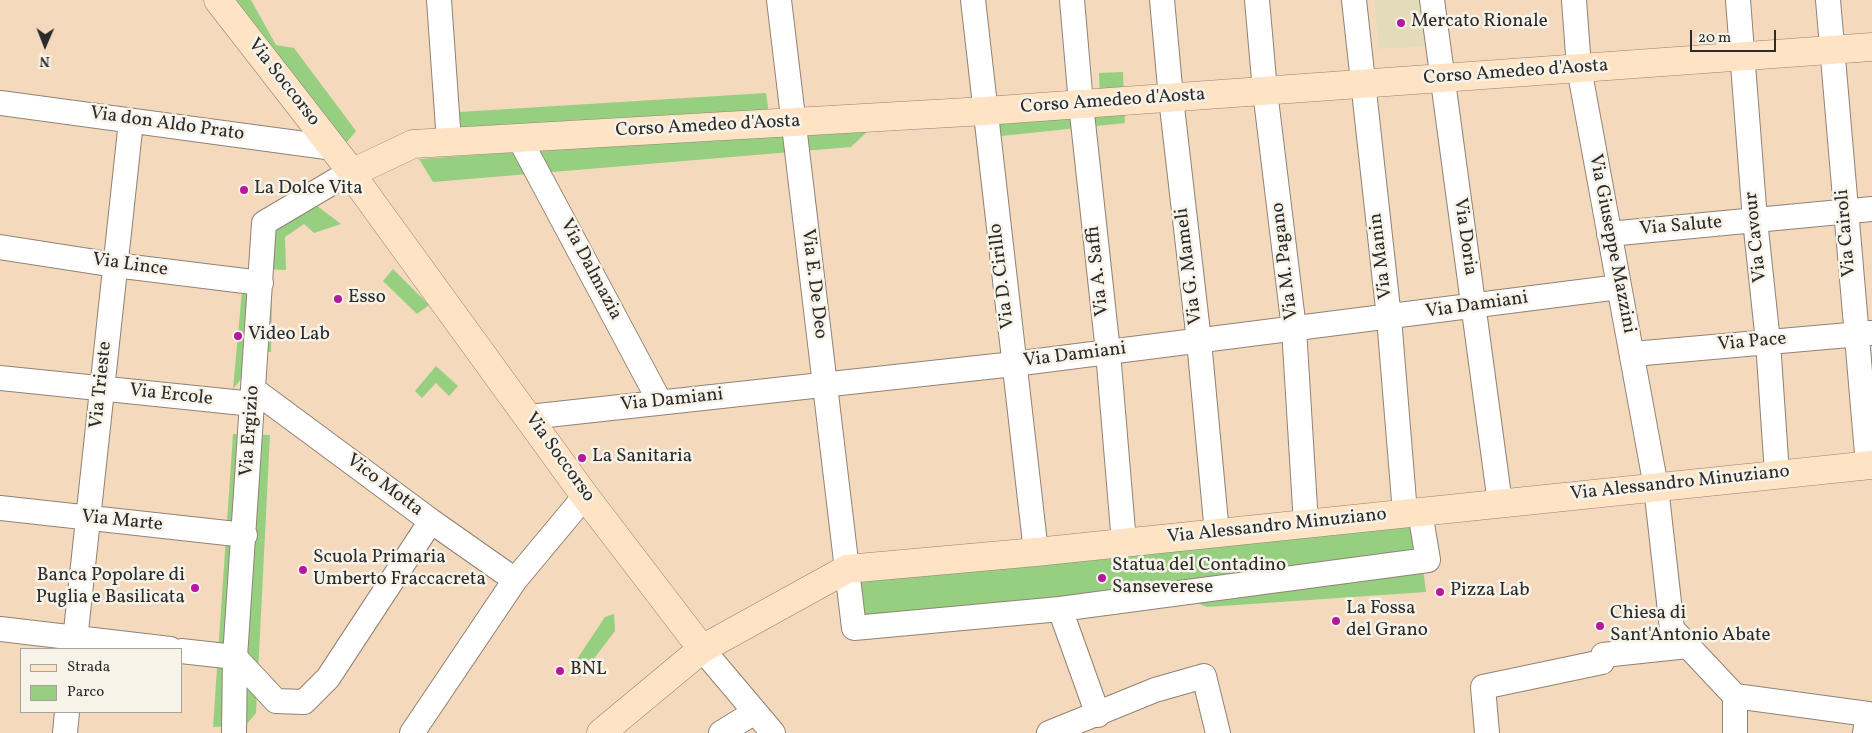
<!DOCTYPE html>
<html>
<head>
<meta charset="utf-8">
<style>
	body { margin:0 }
	#map { position:relative; width:1872px; height:733px; overflow:hidden; background:#f4d9bc; font-family:Vollkorn,serif }
	canvas { display:block }
	.legend { position:absolute; left:20px; top:648px; width:162px; height:65px; box-sizing:border-box; background:#f7f3e8; border:1px solid #a5a39c; margin:0; padding:6px 9px; list-style:none; font-size:15px; color:#2b2b2b }
	.legend li { display:flex; align-items:center; gap:10px; height:25px }
	.legend b { width:25px; border:1px solid #a5a39c }
	.north { position:absolute; left:20px; top:20px; width:50px; height:50px; -webkit-text-stroke:4px #f7f3e8; paint-order:stroke; rotate:181deg; font-size:14px; font-weight:700; line-height:20px; text-align:center; color:#2b2b2b }
	.north::after { content:''; display:block; margin:auto; width:18px; height:22px; background:#2b2b2b; clip-path:polygon(50% 0,100% 100%,50% 72%,0 100%) }
	.scale { position:absolute; left:1690px; top:30px; width:86px; height:22px; box-sizing:border-box; border:2px solid #2b2b2b; border-top:0; padding-left:6px; font-size:15px; line-height:18px; white-space:nowrap; color:#2b2b2b; -webkit-text-stroke:4px #f7f3e8; paint-order:stroke }
</style>
</head>
<body>
<div id="map">
<canvas width="1872" height="733"></canvas>
<ul class="legend">
<li><b style="height:6px;background:#fee4c5"></b>Strada</li>
<li><b style="height:14px;background:#97cf81"></b>Parco</li>
</ul>
<div class="north">N</div>
<div class="scale">20 m</div>
</div>
<script>
const context = document.querySelector('canvas').getContext('2d');
context.lineJoin = 'round';
function paint(path, color) { context.fillStyle = color; context.fill(path, 'evenodd'); }
const shape = rows => new Path2D(rows.map(r => 'M' + r).join(''));
function strokePath(path, color, width, dash) { context.strokeStyle = color; context.lineWidth = width; context.lineCap = dash ? 'butt' : 'round'; context.setLineDash(dash || []); context.stroke(path); }
function label(font, color, halo, rows, align = 'center') {
  context.font = font + ' Vollkorn,serif'; context.lineWidth = 5; context.setLineDash([]); context.textBaseline = 'middle'; context.strokeStyle = halo; context.fillStyle = color; for (const [text, x, y, turn = 0] of rows) {
    context.save(); context.translate(x, y); context.rotate((+turn || 0) * Math.PI / 180); context.textAlign = isNaN(turn) ? turn : align; if (halo) context.strokeText(text, 0, 0); context.fillText(text, 0, 0); context.restore();
  }
}
paint(shape([
	[1374,0,1423,0,1429,46,1379,49]
]), '#e4dbba');
paint(shape([
	[225,0,251,0,276,45,294,48,356,131,342,148],
	[1123,72,1125,123,1001,136,999,120,1100,111,1099,73],
	[766,93,769,114,462,133,459,112],
	[872,127,851,147,433,182,419,159],
	[312,202,341,224,314,233,304,224,285,237,286,270,267,269,271,229],
	[393,269,429,305,417,314,383,281],
	[242,291,272,294,271,352,262,352,233,389],
	[436,366,458,386,449,396,436,383,422,398,415,391],
	[233,434,270,435,256,713,246,725,213,727],
	[1417,521,1426,592,1207,607,1170,592,861,623,850,581],
	[614,614,615,631,580,677,569,671,605,617]
]), '#97cf81');
const street = shape([
	[439,0,449,142],
	[779,0,854,628,1060,609,1428,560,1420,512],
	[973,0,1036,552],
	[1072,0,1081,104,1108,352,1124,543],
	[1162,0,1171,98,1199,341,1217,533],
	[1257,0,1265,91,1294,329,1306,524],
	[1354,0,1389,318,1405,513],
	[1432,0,1500,503],
	[1574,0,1579,68,1656,487,1672,629,1735,696,1735,733],
	[1738,0,1755,220,1768,342,1777,474],
	[1828,0,1868,465],
	[0,103,334,148],
	[519,138,660,402],
	[1609,234,1872,209],
	[0,247,115,265,261,283],
	[1633,354,1872,333],
	[0,378,253,404],
	[254,390,431,521,515,580],
	[529,417,1014,364,1619,287],
	[0,508,245,535],
	[1060,609,1098,715],
	[0,629,170,649],
	[74,649,131,121],
	[702,649,773,733],
	[181,651,235,657,276,701,304,702,328,678,431,521],
	[1735,696,1868,714,1865,733],
	[65,733,67,712],
	[234,733,235,657,264,223,345,175],
	[412,733,515,580,585,496],
	[721,733,755,712],
	[1049,733,1155,690,1204,676,1218,733],
	[1487,733,1483,687,1602,662,1603,655,1688,646]
]);
const secondary = shape([
	[218,0,347,166],
	[358,170,413,144,985,111,1872,47],
	[354,178,585,496,702,649],
	[601,733,702,649,847,569,1036,552,1872,465]
]);
strokePath(street, '#908274', 26);
strokePath(secondary, '#908274', 29);
strokePath(street, '#fff', 24);
strokePath(secondary, '#fee4c5', 28);
for (const [x, y, r, color] of [
	[1401,23,5,"#b5179e"],
	[244,190,5,"#b5179e"],
	[338,299,5,"#b5179e"],
	[238,336,5,"#b5179e"],
	[582,458,5,"#b5179e"],
	[303,570,5,"#b5179e"],
	[1102,578,5,"#b5179e"],
	[195,588,5,"#b5179e"],
	[1440,592,5,"#b5179e"],
	[1336,621,5,"#b5179e"],
	[1600,626,5,"#b5179e"],
	[560,671,5,"#b5179e"]
]) { const dot = new Path2D(); dot.arc(x, y, r, 0, 2 * Math.PI); context.fillStyle = color; context.fill(dot); strokePath(dot, '#f7f3e8', 2); }
label('19px', '#2b2b2b', '#f7f3e8', [
	["Mercato Rionale",1411,23],
	["La Dolce Vita",254,190],
	["Esso",348,299],
	["Video Lab",248,336],
	["La Sanitaria",592,458],
	["Scuola Primaria",313,559],
	["Umberto Fraccacreta",313,581],
	["Statua del Contadino",1112,567],
	["Sanseverese",1112,589],
	["Banca Popolare di",185,577,"right"],
	["Puglia e Basilicata",185,599,"right"],
	["Pizza Lab",1450,592],
	["La Fossa",1346,610],
	["del Grano",1346,632],
	["Chiesa di",1610,615],
	["Sant'Antonio Abate",1610,637],
	["BNL",570,671]
], 'left');
label('19px', '#2b2b2b', '#f7f3e8', [
	["Corso Amedeo d'Aosta",1516,73,-4],
	["Via Soccorso",283,83,52],
	["Corso Amedeo d'Aosta",1113,102,-4],
	["Via don Aldo Prato",167,125,8],
	["Corso Amedeo d'Aosta",708,127,-3],
	["Via Salute",1681,227,-5],
	["Via Cairoli",1847,233,-95],
	["Via Doria",1464,237,82],
	["Via Cavour",1757,237,-96],
	["Via Giuseppe Mazzini",1611,244,79],
	["Via Manin",1382,256,-97],
	["Via M. Pagano",1286,261,-97],
	["Via Lince",130,266,8],
	["Via G. Mameli",1190,266,-97],
	["Via Dalmazia",590,270,62],
	["Via A. Saffi",1099,271,-96],
	["Via D. Cirillo",1003,276,-97],
	["Via E. De Deo",813,284,83],
	["Via Damiani",1477,306,-8],
	["Via Pace",1752,343,-5],
	["Via Damiani",1075,356,-7],
	["Via Trieste",102,385,-84],
	["Via Ercole",171,396,6],
	["Via Damiani",672,401,-6],
	["Via Ergizio",251,431,-86],
	["Via Soccorso",559,458,54],
	["Via Alessandro Minuziano",1680,484,-6],
	["Vico Motta",384,486,37],
	["Via Marte",122,522,6],
	["Via Alessandro Minuziano",1277,527,-6]
]);
</script>
</body>
</html>
